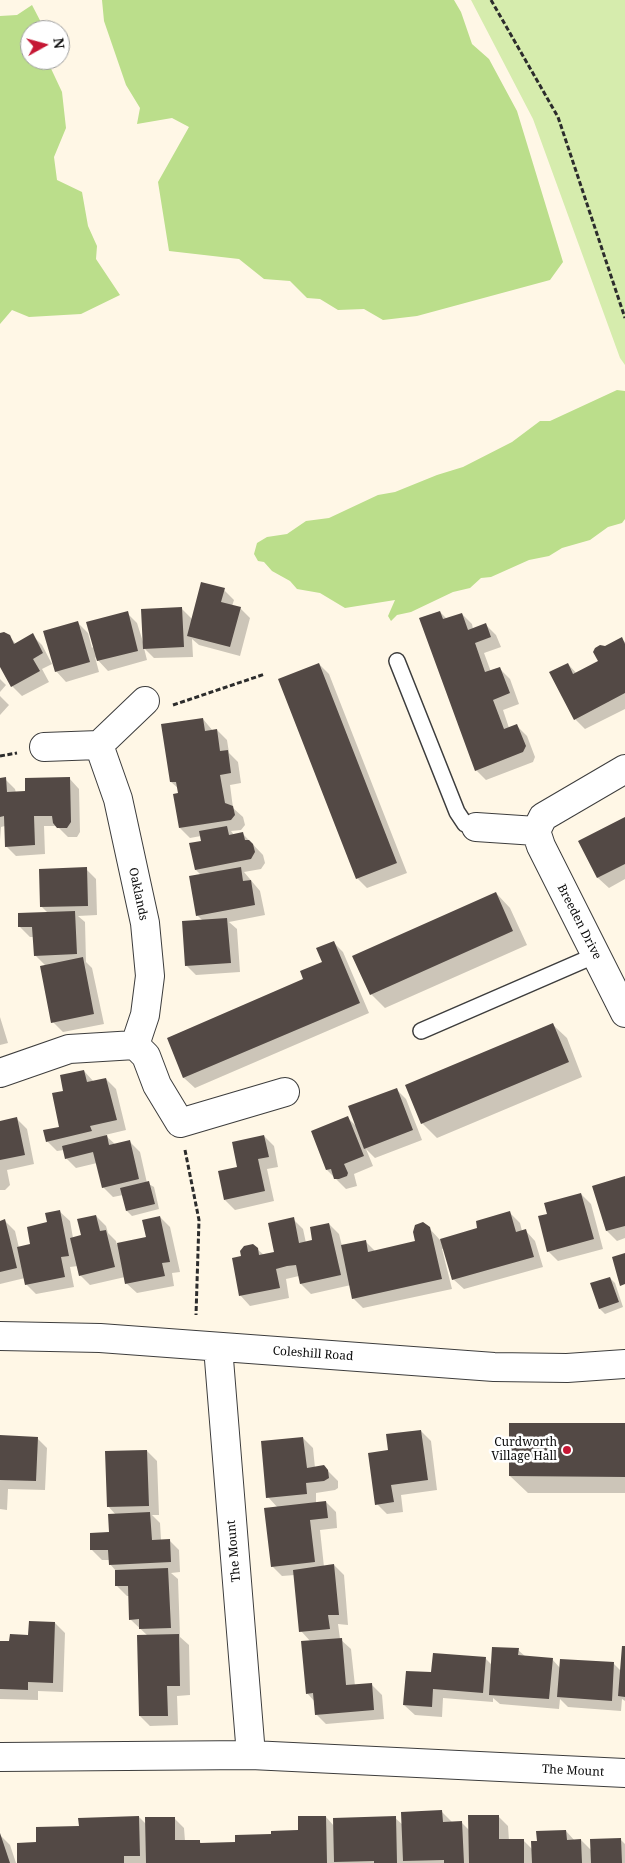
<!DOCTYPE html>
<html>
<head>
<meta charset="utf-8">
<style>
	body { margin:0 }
	#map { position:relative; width:625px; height:1863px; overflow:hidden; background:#fff7e6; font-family:"Noto Serif",serif }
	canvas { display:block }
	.north { position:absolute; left:20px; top:20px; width:50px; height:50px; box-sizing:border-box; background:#fff; border:1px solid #9d9d9d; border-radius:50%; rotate:83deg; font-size:14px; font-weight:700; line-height:20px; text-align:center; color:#0a0a0a }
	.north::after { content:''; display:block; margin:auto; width:18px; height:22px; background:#c51734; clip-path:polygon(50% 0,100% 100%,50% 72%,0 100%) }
</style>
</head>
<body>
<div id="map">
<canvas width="625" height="1863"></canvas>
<div class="north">N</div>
</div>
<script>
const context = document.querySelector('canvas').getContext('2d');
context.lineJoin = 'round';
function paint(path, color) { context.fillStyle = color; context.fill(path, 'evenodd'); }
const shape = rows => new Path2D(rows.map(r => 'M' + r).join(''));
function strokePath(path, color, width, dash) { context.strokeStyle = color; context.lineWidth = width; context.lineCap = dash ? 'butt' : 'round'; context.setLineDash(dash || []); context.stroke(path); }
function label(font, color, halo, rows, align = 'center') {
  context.font = font + ' "Noto Serif",serif'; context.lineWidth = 5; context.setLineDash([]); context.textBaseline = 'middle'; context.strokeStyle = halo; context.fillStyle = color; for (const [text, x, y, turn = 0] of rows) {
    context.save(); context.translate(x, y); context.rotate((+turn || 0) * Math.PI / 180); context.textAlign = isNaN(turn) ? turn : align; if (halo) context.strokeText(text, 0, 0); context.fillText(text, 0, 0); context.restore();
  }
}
paint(shape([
	[471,0,625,0,625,365,620,358,533,119]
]), '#d6ecad');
paint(shape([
	[102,0,454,0,461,12,472,44,489,59,517,111,563,262,550,280,417,316,383,320,364,309,338,310,320,299,307,298,290,281,264,279,239,259,169,251,158,182,189,127,172,118,137,124,140,108,126,85,104,21],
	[32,5,45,30,30,30,30,60,47,60,62,92,66,128,54,157,57,180,82,192,88,226,97,246,96,259,120,295,81,314,29,317,12,310,0,324,0,16,17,15],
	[617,390,625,391,625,519,622,523,608,527,590,540,562,548,549,556,529,560,491,577,481,578,470,588,453,592,411,612,397,615,391,621,388,616,395,600,345,608,320,593,297,589,290,581,272,571,264,562,258,561,254,554,257,543,267,537,287,534,306,521,329,518,378,495,395,492,437,475,463,467,512,442,540,421,550,421]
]), '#bbde8b');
paint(shape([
	[224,590,234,600,232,606,240,608,250,618,240,656,199,645,192,639,193,657,154,658,144,648,147,660,108,671,95,657,99,672,66,682,56,671,78,623,88,633,92,648,127,613,137,623,143,642,181,608,193,620],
	[440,612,447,619,462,614,472,624,473,629,486,625,496,635,501,647,484,653,491,672,500,669,510,679,519,704,503,710,509,728,517,726,527,736,535,757,533,762,486,780,476,770],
	[0,635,9,636,16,644,32,635,42,645,52,664,42,669,49,682,22,696,12,686,0,664],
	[621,639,625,642,625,709,585,729,575,719,568,664,577,674,600,662,605,647],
	[319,664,329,674,407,873,367,888,357,878],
	[0,679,6,685,0,692],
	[0,696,9,705,0,715],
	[203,719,213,731,217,730,227,740,229,753,238,762,241,783,230,785,233,808,243,817,245,825,241,830,231,831,234,835,243,834,263,855,265,863,261,869,244,872,260,891,265,915,229,922,237,929,240,972,196,975,186,965,203,921,197,915,201,875,196,870,202,842,201,836,190,838,180,828,179,789,171,782],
	[69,778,79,789,80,832,77,837,68,837,57,826,44,826,45,854,16,856,6,846,5,826,1,827,0,840,0,779,5,779,15,789,16,793,26,793],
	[625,818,625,879,609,888,598,878,580,842],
	[86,869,96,879,97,915,78,916,85,922,86,962,92,968,104,1024,63,1032,53,1022,46,966,35,955,34,937,30,937,20,927,48,913,41,906],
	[496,893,510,908,527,945,385,1008,371,994],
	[333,942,343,952,369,1013,195,1088,184,1078,168,1038,305,980,323,962],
	[0,1017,8,1043,0,1045],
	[552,1024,567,1038,582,1077,437,1138,422,1123],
	[84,1071,94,1082,106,1079,116,1089,126,1130,105,1135,116,1145,130,1142,140,1152,147,1183,154,1187,159,1209,132,1216,127,1211,123,1195,113,1197,103,1187,97,1163,76,1168,66,1158,64,1150,57,1151,47,1141,61,1128,65,1091],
	[396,1089,406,1099,422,1140,375,1158,366,1149,373,1166,354,1174,357,1186,346,1189,327,1170,348,1118,357,1127],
	[17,1119,27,1129,34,1164,7,1170,10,1185,5,1190,0,1190,0,1122],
	[264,1136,274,1146,278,1167,267,1169,274,1201,235,1210,225,1200],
	[625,1177,625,1238,617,1241,607,1231,593,1187],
	[581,1194,591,1204,603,1249,558,1261,548,1251,549,1215],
	[59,1211,70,1221,73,1238,83,1236,96,1216,106,1226,108,1233,116,1241,117,1245,148,1238,160,1217,170,1227,180,1272,172,1273,174,1286,137,1293,126,1283,125,1277,90,1285,80,1275,78,1266,70,1267,74,1287,36,1294,26,1284,25,1278,0,1284,0,1222,5,1221,15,1231,19,1248,32,1245],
	[510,1213,520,1223,522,1231,525,1230,535,1241,543,1267,464,1289,453,1279,445,1248,442,1249,452,1289,363,1308,353,1298,351,1285,311,1294,301,1284,299,1276,286,1279,289,1298,250,1306,240,1295,243,1257,257,1249,264,1255,275,1253,293,1219,303,1229,306,1243,314,1241,329,1224,339,1234,342,1246,365,1241,376,1252,417,1242,429,1228,440,1240,479,1229],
	[610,1278,615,1283,623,1307,605,1314,600,1309,592,1284],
	[625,1424,625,1493,528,1493,510,1476],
	[421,1431,431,1441,437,1490,401,1495,403,1512,387,1514,377,1504,390,1451],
	[0,1436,37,1438,47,1448,45,1490,8,1489,7,1510,0,1509],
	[303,1438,313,1448,315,1468,324,1467,338,1481,338,1488,335,1490,316,1493,316,1503,326,1502,336,1512,337,1528,320,1530,324,1567,334,1565,344,1575,348,1625,338,1624,340,1639,351,1649,355,1686,371,1684,382,1695,384,1719,326,1724,316,1714,315,1702,307,1693,311,1642,301,1631,295,1575,282,1576,272,1566,278,1508,268,1497],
	[147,1451,157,1461,159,1515,152,1515,160,1523,161,1540,169,1540,179,1550,180,1572,171,1573,178,1579,180,1637,189,1645,190,1695,177,1696,178,1725,150,1726,140,1716,148,1636,130,1619,129,1596,127,1596,117,1586,116,1571,110,1564,110,1560,102,1560,92,1550,111,1533,116,1515,108,1506],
	[55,1623,65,1633,63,1692,38,1691,38,1700,0,1699,0,1642,11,1643,29,1636],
	[625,1647,625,1701,622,1699,621,1711,568,1707,560,1699,559,1709,500,1704,493,1698,493,1702,443,1698,442,1717,415,1715,404,1705,432,1674,485,1658,492,1665,518,1650,526,1657,552,1659,560,1668,614,1664,621,1671],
	[442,1812,452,1822,462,1823,470,1831,498,1816,508,1826,509,1841,523,1840,533,1850,538,1842,566,1831,575,1841,581,1840,592,1851,620,1839,625,1844,625,1863,18,1863,37,1844,80,1827,139,1817,147,1825,174,1818,184,1828,185,1841,199,1841,202,1844,237,1843,300,1832,326,1817,334,1826,395,1818,403,1825],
	[0,1835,10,1845,16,1863,0,1863]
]), '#0003');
paint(shape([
	[201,582,225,588,221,602,241,607,230,647,187,636],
	[182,607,184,647,143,649,141,609],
	[128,611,138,651,97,661,86,622],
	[440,611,443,619,462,613,468,630,486,623,491,637,475,643,485,672,500,667,510,693,493,700,504,729,517,724,526,746,523,752,475,771,419,618],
	[78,621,90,662,55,672,43,631],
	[4,632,10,635,14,644,33,633,43,653,33,659,40,671,11,687,0,667,0,633],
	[622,637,625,644,625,693,574,720,549,672,568,663,573,674,598,661,593,652,595,648,600,645,605,646],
	[319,663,397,863,356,879,278,679],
	[203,718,205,731,217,729,220,751,228,750,231,773,220,775,225,803,233,806,235,815,231,820,179,828,173,794,178,793,176,782,170,782,161,724],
	[6,777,7,792,25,791,25,778,70,777,71,822,67,828,57,828,53,823,52,816,34,816,35,845,5,847,4,816,0,817,0,778],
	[625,817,625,864,597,878,578,841],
	[227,826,229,835,243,832,245,840,249,840,253,844,255,852,251,859,195,870,189,843,201,841,199,831],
	[87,867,88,906,40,907,39,869],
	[241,867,243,881,251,880,255,905,196,916,189,876],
	[496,892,513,931,370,995,352,956],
	[75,911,77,954,34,956,32,927,18,927,18,913],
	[227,918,231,963,185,966,182,921],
	[334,941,360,1003,183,1078,167,1038,303,979,300,971,322,962,316,948],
	[83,957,94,1014,51,1023,40,966],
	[553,1023,569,1062,421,1124,405,1085],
	[84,1070,87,1082,106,1078,117,1120,90,1126,92,1131,46,1142,43,1130,59,1127,52,1093,63,1091,60,1075],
	[397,1088,413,1130,364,1149,348,1106],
	[348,1116,364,1156,344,1164,348,1173,347,1176,339,1179,334,1179,331,1169,326,1170,311,1131],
	[17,1117,25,1155,0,1160,0,1121],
	[107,1135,109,1145,130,1140,139,1179,102,1188,93,1152,65,1159,62,1146],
	[264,1135,269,1157,258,1159,265,1191,224,1200,218,1171,237,1167,232,1142],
	[625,1176,625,1226,606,1231,592,1186],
	[149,1181,155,1204,126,1211,120,1188],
	[581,1193,594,1239,547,1252,538,1216,547,1214,544,1203],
	[60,1210,69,1256,61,1257,65,1277,25,1285,17,1247,30,1244,27,1227,47,1222,45,1213],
	[510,1211,516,1232,526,1229,534,1257,452,1280,440,1239,477,1228,476,1221],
	[96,1215,100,1231,106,1230,115,1267,79,1276,70,1238,81,1235,77,1219],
	[160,1216,170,1262,162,1263,165,1276,125,1284,117,1243,146,1237,142,1220],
	[294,1217,299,1243,312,1240,310,1227,329,1223,341,1275,300,1284,296,1265,287,1266,276,1269,280,1288,239,1296,232,1258,241,1256,240,1251,244,1246,253,1244,258,1248,259,1255,274,1252,268,1223],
	[5,1219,17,1268,0,1272,0,1221],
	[423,1222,430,1227,442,1279,352,1299,341,1245,366,1240,368,1252,415,1241,413,1232,415,1225],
	[625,1253,625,1284,620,1286,612,1257],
	[610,1277,619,1302,599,1309,590,1283],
	[509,1423,625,1423,625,1477,509,1476],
	[421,1430,428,1480,391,1485,394,1502,375,1505,368,1453,388,1450,386,1434],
	[0,1435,38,1437,36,1481,0,1480],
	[303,1437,307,1468,324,1465,328,1470,329,1478,324,1481,306,1483,307,1494,266,1498,261,1441],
	[147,1450,149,1506,107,1507,105,1451],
	[326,1501,328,1518,310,1520,315,1562,271,1567,264,1508],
	[150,1512,152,1540,170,1539,171,1562,109,1565,108,1550,90,1550,90,1533,109,1532,108,1514],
	[334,1564,339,1615,328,1615,330,1629,299,1632,293,1570],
	[168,1568,171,1628,139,1629,139,1619,129,1620,128,1586,115,1586,115,1570],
	[29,1621,55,1622,53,1683,28,1682,28,1690,0,1689,0,1641,9,1641,10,1634,28,1635],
	[179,1634,180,1686,167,1686,168,1716,139,1716,137,1635],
	[342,1638,346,1685,372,1683,374,1710,315,1715,313,1693,306,1694,301,1641],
	[622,1646,625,1646,625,1697,618,1696],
	[492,1647,519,1648,518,1655,553,1658,549,1699,489,1695],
	[433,1653,486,1657,483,1693,433,1689,432,1707,403,1705,406,1671,431,1672],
	[560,1659,614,1662,612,1701,557,1697],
	[442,1810,443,1822,462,1821,464,1863,444,1863,444,1860,403,1861,401,1812],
	[468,1815,499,1815,499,1839,524,1839,524,1863,469,1863],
	[139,1816,140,1856,124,1856,124,1863,17,1863,17,1843,36,1842,36,1827,79,1826,78,1818],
	[298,1816,326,1816,327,1863,146,1863,145,1817,175,1817,175,1840,200,1840,200,1843,235,1842,235,1835,271,1834,271,1831,298,1830],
	[396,1816,397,1863,374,1863,374,1861,334,1862,333,1818],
	[566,1830,567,1840,581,1839,582,1863,532,1863,531,1841,537,1841,536,1831],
	[0,1833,10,1863,0,1863],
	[621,1838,622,1863,591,1863,590,1839]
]), '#534945');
const service = shape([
	[397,661,457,812,465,824,476,827],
	[421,1031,596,955]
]);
const minor = shape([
	[99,745,118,799,145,923,150,976,145,1015,135,1045],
	[44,747,99,745,145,701],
	[625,769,543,817,536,831,541,846,625,1013],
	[476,827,536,831],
	[0,1073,69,1049,135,1045,146,1056,157,1085,180,1123,285,1092],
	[0,1336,100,1338,494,1367,567,1368,625,1364],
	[218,1347,251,1755],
	[0,1757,251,1755,625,1773]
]);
strokePath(service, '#3d3d3d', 18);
strokePath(minor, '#3d3d3d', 30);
strokePath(shape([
	[491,0,558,117,625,318],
	[173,705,265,674],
	[0,756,17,753],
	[185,1150,199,1220,196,1315]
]), '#2c2c2c', 3, [5, 2.5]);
strokePath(service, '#fff', 15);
strokePath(minor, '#fff', 28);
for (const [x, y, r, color] of [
	[567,1450,5,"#c51734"]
]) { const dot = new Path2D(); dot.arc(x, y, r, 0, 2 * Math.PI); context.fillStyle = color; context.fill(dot); strokePath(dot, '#fff', 2); }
label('12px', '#0a0a0a', '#fff', [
	["Oaklands",138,894,78],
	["Breeden Drive",579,922,63],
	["Coleshill Road",313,1354,4],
	["The Mount",234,1551,-95],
	["The Mount",573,1771,3]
]);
label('12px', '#0a0a0a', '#fff', [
	["Curdworth",557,1443],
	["Village Hall",557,1457]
], 'right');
</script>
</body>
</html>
